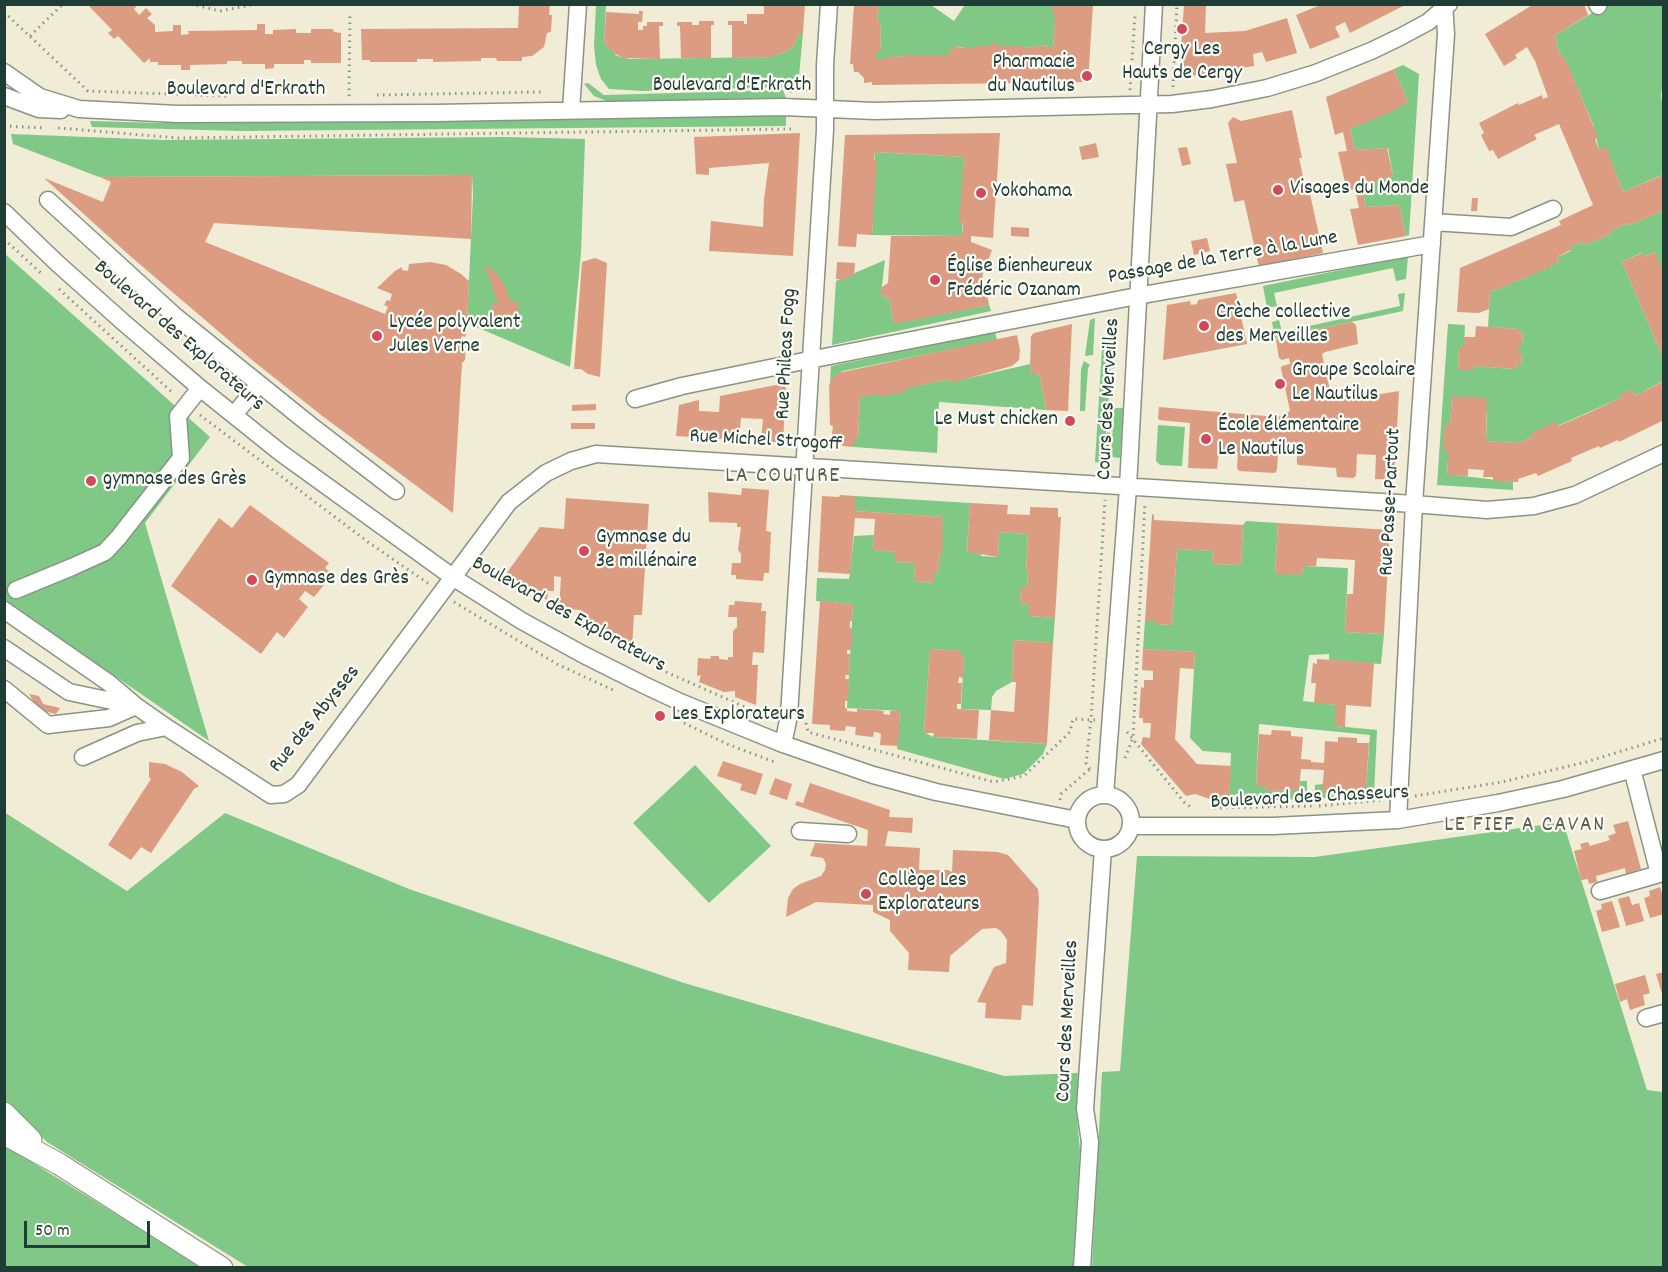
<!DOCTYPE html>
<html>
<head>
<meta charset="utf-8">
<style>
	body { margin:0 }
	#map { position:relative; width:1668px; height:1272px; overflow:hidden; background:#f0ecd5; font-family:Dekko,sans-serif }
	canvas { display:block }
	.frame { position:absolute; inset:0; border:6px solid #1f3d34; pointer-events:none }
	.scale { position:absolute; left:24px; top:1221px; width:126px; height:27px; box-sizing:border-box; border:3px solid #1f3d34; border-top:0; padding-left:8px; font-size:18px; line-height:21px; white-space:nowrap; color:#1f3d34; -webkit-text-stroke:4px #fdfcf7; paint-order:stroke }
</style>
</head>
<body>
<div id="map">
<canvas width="1668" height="1272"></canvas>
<div class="frame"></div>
<div class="scale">50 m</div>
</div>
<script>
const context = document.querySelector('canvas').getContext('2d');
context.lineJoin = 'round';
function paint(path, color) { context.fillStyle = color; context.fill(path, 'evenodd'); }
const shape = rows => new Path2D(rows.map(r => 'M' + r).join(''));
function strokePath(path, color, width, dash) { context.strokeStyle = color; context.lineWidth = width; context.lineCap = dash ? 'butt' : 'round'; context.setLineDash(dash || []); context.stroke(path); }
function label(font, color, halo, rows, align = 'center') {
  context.font = font + ' Dekko,sans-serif'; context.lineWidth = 4.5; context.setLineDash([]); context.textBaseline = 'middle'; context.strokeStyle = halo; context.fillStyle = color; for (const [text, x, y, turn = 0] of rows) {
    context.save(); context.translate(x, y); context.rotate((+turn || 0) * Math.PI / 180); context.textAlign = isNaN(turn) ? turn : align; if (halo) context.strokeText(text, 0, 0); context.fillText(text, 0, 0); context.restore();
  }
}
paint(shape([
	[596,5,606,5,604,43,617,56,630,59,774,57,775,55,785,52,793,47,800,33,803,33,799,76,791,85,785,87,643,91,609,89,601,79,596,65,594,46],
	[879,5,931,5,954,21,965,5,1056,5,1053,48,1048,48,1047,45,1023,48,1022,46,964,49,964,47,954,47,954,49,949,50,949,56,887,57,886,59,876,59,876,52,881,52,880,21,877,21],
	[1602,5,1663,5,1664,73,1661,96,1664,110,1663,177,1662,175,1623,192,1606,148,1599,150,1593,124,1565,59,1563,59,1556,45,1558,43,1554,36,1602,7],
	[1403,65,1419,74,1409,235,1406,236,1399,205,1366,207,1362,186,1393,176,1388,148,1355,150,1350,129,1408,102,1394,69],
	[588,83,604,95,783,90,786,98,609,102,594,96,584,84],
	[786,116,786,126,241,131,92,127,90,121,161,123,245,123],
	[11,134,164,140,506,137,585,139,581,253,570,367,467,323,473,195,472,175,99,177,13,144],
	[875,152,964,157,962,236,872,235],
	[1662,211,1663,272,1655,252,1643,257,1641,253,1622,262,1661,353,1663,352,1663,381,1635,396,1632,390,1620,395,1621,398,1518,443,1486,441,1487,411,1452,396,1447,474,1513,482,1513,490,1437,485,1448,324,1465,325,1464,347,1459,347,1458,370,1473,370,1473,366,1516,369,1517,365,1521,365,1522,354,1519,354,1519,344,1522,344,1523,333,1519,332,1519,329,1488,327,1490,292,1550,267,1550,265,1559,262,1557,257,1571,251,1570,247,1583,242,1585,245,1611,234,1610,231,1629,223,1631,225],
	[5,254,210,437,145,523,209,741,5,600],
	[1408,256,1406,279,1396,281,1393,268,1274,293,1277,306,1267,308,1263,286],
	[885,260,881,294,884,297,889,298,894,323,989,305,991,311,832,345,836,281],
	[1405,293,1403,311,1275,338,1272,322,1279,320,1282,332,1400,306,1398,294],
	[1095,318,1093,355,1085,356,1090,320],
	[995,332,997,340,843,371,836,375,830,384,831,366],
	[1113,339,1104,463,1095,462,1102,349,1105,343],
	[1084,361,1090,365,1088,368,1085,411,1080,411,1081,369],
	[1030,364,1032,374,1039,373,1046,410,939,402,937,453,854,447,854,439,858,439,860,397,950,379,965,379],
	[1114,408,1123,408,1120,458,1111,457],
	[1158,425,1185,427,1182,466,1160,465,1156,461],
	[855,496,970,503,967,552,981,553,981,556,998,557,999,532,1028,534,1026,571,1028,572,1027,587,1021,587,1020,603,1029,604,1029,616,1055,618,1053,643,1013,640,1012,682,996,691,992,697,991,710,961,709,964,655,960,655,960,651,930,649,924,732,933,737,1047,744,1043,754,1023,774,1004,779,897,749,900,711,847,708,853,604,816,601,817,578,849,579,854,536,874,535,873,550,895,552,895,562,915,563,914,581,933,583,934,573,938,573,943,517,855,511],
	[1246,521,1278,523,1275,573,1302,575,1303,566,1348,568,1345,632,1384,634,1381,664,1329,660,1329,654,1309,655,1303,701,1336,705,1336,726,1377,730,1374,794,1315,799,1315,785,1323,784,1323,791,1366,788,1370,735,1259,724,1256,786,1265,786,1266,791,1299,790,1300,781,1307,781,1307,799,1229,801,1231,753,1203,751,1190,738,1195,652,1143,649,1145,621,1156,621,1156,624,1172,625,1177,549,1213,551,1212,564,1241,565,1243,525],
	[695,765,771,846,709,903,633,823],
	[4,812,127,891,225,813,409,889,684,983,1004,1076,1078,1073,1076,1109,1080,1150,1073,1267,248,1267,47,1142,5,1100],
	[1563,822,1647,1090,1663,1092,1663,1267,1092,1267,1102,1072,1120,1071,1137,856,1315,857],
	[4,1145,145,1232,200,1267,5,1267]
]), '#7fc885');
paint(shape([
	[87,4,134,4,136,7,134,9,139,15,146,8,152,14,147,18,155,25,155,32,173,31,173,25,181,25,181,35,189,34,188,31,257,30,257,24,265,24,265,34,273,34,273,30,296,29,296,33,311,33,311,29,333,29,334,32,341,33,341,63,311,63,311,60,304,60,304,64,274,64,274,68,265,69,265,64,242,64,242,61,227,61,227,64,190,65,190,70,181,70,181,65,158,65,158,62,150,62,150,58,144,63,118,36,114,39,108,33,112,30],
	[522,4,550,4,549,15,552,15,551,32,547,33,544,47,532,56,522,57,522,61,497,61,496,58,481,58,481,61,433,62,433,59,417,59,417,62,370,62,370,60,362,60,361,29,518,28,519,6],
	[761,4,805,4,803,33,800,33,793,47,785,52,775,55,775,57,732,58,732,25,728,25,728,21,744,21,744,24,747,24,747,14,764,14,764,7],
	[854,4,879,4,877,21,880,21,881,52,876,52,876,59,886,59,886,57,902,57,902,55,949,56,949,50,954,49,954,47,976,48,976,46,990,46,994,42,999,46,1023,46,1023,48,1047,45,1048,48,1053,48,1055,15,1052,12,1052,7,1056,4,1093,4,1088,82,872,85,872,82,864,83,864,78,858,72,854,72,853,64,850,64],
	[1323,4,1407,4,1350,33,1345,22,1335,27,1340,37,1310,49,1296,15],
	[1534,4,1584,4,1588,15,1554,36,1558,43,1556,45,1563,59,1565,58,1593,125,1598,138,1595,139,1599,150,1606,147,1623,192,1663,175,1664,210,1631,225,1629,223,1610,231,1611,234,1585,245,1583,242,1570,247,1571,250,1557,257,1559,262,1550,265,1551,267,1490,292,1489,309,1479,313,1457,312,1460,268,1561,225,1559,221,1593,205,1559,124,1534,135,1537,139,1498,159,1493,150,1489,151,1481,135,1484,133,1479,123,1518,103,1519,105,1542,95,1543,99,1548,97,1535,61,1527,47,1515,55,1517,58,1504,66,1485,34],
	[1184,5,1206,5,1205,33,1245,31,1287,18,1297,53,1266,62,1262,52,1253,54,1254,66,1179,78],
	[639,11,643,11,642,22,638,22,638,30,643,30,643,26,647,26,647,22,663,22,663,26,659,26,660,59,623,58,612,52,604,43,606,12,639,14],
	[699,21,714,21,714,25,711,25,711,58,681,58,680,26,677,26,677,22,692,22,692,25,699,25],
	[1394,69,1408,102,1391,112,1350,129,1355,150,1387,148,1393,176,1362,186,1366,207,1399,205,1406,236,1358,245,1350,209,1359,208,1355,189,1347,191,1338,152,1347,151,1343,132,1335,135,1326,97],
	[1292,110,1302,158,1299,158,1305,186,1308,185,1323,253,1259,267,1244,200,1234,202,1226,164,1237,163,1228,123,1233,117,1241,121],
	[800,133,793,256,709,251,711,221,763,227,764,199,769,163,709,168,709,175,696,174,694,137],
	[1000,133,993,238,971,236,971,242,992,250,987,264,985,263,985,269,983,269,982,285,983,285,983,291,986,290,989,305,894,324,889,298,884,297,880,293,882,287,888,283,891,236,962,236,963,223,959,222,964,157,875,152,874,160,877,160,872,235,857,234,856,247,838,246,845,135],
	[1096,143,1099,157,1082,160,1079,147],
	[1187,147,1191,164,1182,166,1178,148],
	[472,175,471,239,214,223,205,242,385,314,388,307,384,305,387,300,390,301,392,294,377,288,395,271,402,267,402,270,408,271,409,264,430,262,446,265,461,274,469,281,467,324,464,331,467,332,465,337,462,336,459,343,466,346,465,360,462,363,453,513,321,415,252,360,129,255,44,178,103,202,111,182,100,177],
	[1472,198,1478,198,1477,211,1471,211],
	[1011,227,1029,228,1029,237,1011,236],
	[1207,238,1210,251,1194,255,1191,241],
	[1655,252,1664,272,1664,352,1661,353,1622,262,1642,253,1643,257],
	[595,258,607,263,600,377,588,374,581,369,574,369,582,262],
	[837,262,855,263,854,277,846,276,846,280,836,279],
	[484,264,495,272,503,282,511,302,518,302,518,320,512,320,509,332,504,320,492,321,492,303,498,303],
	[1236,293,1247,344,1163,360,1167,305,1190,301,1191,305,1197,304,1198,300],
	[1352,322,1356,325,1358,344,1325,352,1322,354,1331,395,1334,397,1372,389,1374,390,1375,395,1399,391,1394,480,1375,479,1376,455,1357,454,1356,476,1353,478,1337,477,1336,468,1298,465,1297,463,1297,455,1278,454,1277,470,1275,473,1239,471,1237,468,1238,452,1219,451,1217,469,1188,468,1190,423,1159,420,1158,418,1159,407,1278,417,1290,411,1281,368,1282,366,1290,364,1289,358,1282,360,1279,358,1276,340,1277,337],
	[1072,324,1068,411,1046,410,1039,373,1032,375,1030,364,1031,336,1034,333],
	[1476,326,1519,329,1519,332,1523,333,1522,344,1519,344,1519,354,1522,354,1521,365,1517,365,1516,369,1473,366,1473,370,1458,370,1459,347,1464,347,1464,337,1475,337],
	[1017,335,1020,350,1019,360,1012,366,951,383,950,379,907,388,907,391,879,397,878,394,860,397,858,439,854,439,854,447,843,446,838,440,838,434,832,434,833,426,830,425,829,386,832,379,838,373],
	[1664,381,1664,420,1619,442,1618,440,1600,448,1599,446,1571,458,1572,461,1538,476,1536,473,1518,479,1518,482,1493,481,1493,477,1483,477,1484,470,1468,469,1468,476,1447,475,1448,451,1443,450,1445,424,1450,424,1452,396,1487,398,1486,441,1518,443,1532,437,1531,433,1556,422,1558,426,1586,414,1621,398,1619,395,1632,390,1635,396],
	[786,383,783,443,761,441,763,419,741,418,739,440,676,436,679,405,699,400,699,411,719,412,720,396],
	[596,404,596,410,572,411,572,405],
	[571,423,595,423,595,429,571,429],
	[742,488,769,490,766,531,771,532,769,573,764,573,763,581,736,579,736,575,731,575,732,563,741,563,741,554,738,550,741,527,737,527,737,523,709,522,708,492,741,495],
	[840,495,855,496,855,511,943,517,942,555,940,555,938,573,934,573,934,583,914,581,915,563,895,562,895,552,873,550,875,519,855,518,850,574,818,572,822,496,839,497],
	[566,498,649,504,642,615,634,615,632,649,581,621,581,610,559,609,561,577,554,576,554,591,548,591,547,600,506,574,540,527,564,529],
	[970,503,1008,505,1007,514,1030,515,1030,507,1058,508,1058,517,1061,517,1055,618,1029,616,1029,604,1020,603,1021,587,1027,587,1028,572,1026,572,1028,534,999,532,998,557,967,552],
	[250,505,329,563,325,568,333,574,314,597,305,591,299,599,308,607,284,638,277,632,261,654,171,586,219,518,232,528],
	[1152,514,1154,515,1154,520,1243,525,1241,565,1212,564,1213,551,1177,549,1172,625,1156,624,1156,621,1145,621],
	[1278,523,1390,530,1384,634,1345,632,1347,594,1353,594,1355,560,1317,558,1316,566,1303,566,1302,575,1275,574],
	[735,601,762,603,761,611,766,611,764,653,753,652,752,665,758,665,756,705,735,697,735,691,724,692,699,682,701,675,697,676,698,658,710,659,711,656,719,656,719,659,728,660,728,657,733,657,733,631,737,627,737,617,728,617,729,605,734,605],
	[820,601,853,604,852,621,850,621,850,628,852,628,851,650,847,650,847,654,850,654,849,675,846,675,845,679,849,679,848,701,845,701,845,708,847,708,847,711,857,712,857,709,876,710,884,711,883,714,890,715,890,711,900,711,898,746,880,745,881,734,877,732,874,732,873,737,855,735,856,727,846,726,845,731,830,730,830,725,812,724],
	[1013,640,1053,643,1047,744,989,740,991,710,1014,712,1016,682,1012,682],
	[930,649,960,651,960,655,964,655,963,678,959,677,958,683,962,683,961,704,957,704,957,709,979,710,977,739,933,737,934,733,924,733],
	[1143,649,1195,652,1194,669,1180,668,1175,739,1197,764,1231,766,1229,801,1210,801,1210,799,1195,794,1186,796,1141,744,1143,737,1150,738,1151,723,1143,723,1143,718,1139,718,1141,687,1144,688,1144,680,1153,680,1153,671,1142,670],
	[1317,659,1374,663,1371,707,1346,705,1345,727,1335,726,1336,705,1314,703,1316,683,1311,683,1313,663,1317,664],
	[29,694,39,696,43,704,60,708,56,714,39,710],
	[1272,730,1291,731,1291,736,1303,737,1301,759,1311,760,1311,762,1324,763,1325,741,1338,742,1338,737,1357,738,1357,743,1369,743,1366,788,1322,791,1324,770,1301,769,1299,790,1266,791,1265,786,1256,786,1259,734,1271,735],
	[723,761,763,774,756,795,740,790,742,784,717,776],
	[149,762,165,764,182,772,199,786,194,789,151,853,141,847,131,860,108,845,151,779,149,777],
	[775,778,792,784,787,800,769,794],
	[810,783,890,810,889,817,913,818,912,833,888,831,885,846,920,848,919,870,948,870,952,872,953,850,997,852,1008,855,1038,889,1039,900,1033,1006,1022,1005,1021,1020,985,1018,986,1003,977,1002,994,967,1006,963,1007,940,1001,931,996,928,982,929,950,956,949,972,908,970,909,953,890,931,890,920,873,912,873,905,816,902,786,917,788,898,793,889,800,884,821,876,825,870,826,864,823,858,810,856,815,843,867,846,868,830,795,805,797,801,803,803],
	[1628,821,1641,869,1626,874,1625,868,1596,876,1597,882,1589,884,1588,879,1581,880,1574,851,1582,849,1580,844,1588,842,1590,846,1610,840,1608,836,1616,833,1613,825],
	[1660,887,1664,899,1664,914,1650,918,1644,898,1650,896,1649,891],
	[1629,896,1632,905,1639,903,1644,921,1626,926,1618,899],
	[1612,901,1620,927,1602,932,1596,911,1602,909,1601,904],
	[1664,972,1664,997,1663,997,1656,974],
	[1645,975,1650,993,1643,995,1645,1005,1630,1010,1627,999,1620,1002,1615,984]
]), '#dc9c81');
const minor = shape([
	[1597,4,1598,6],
	[4,72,40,97,79,109,177,114,435,113,784,107,874,111,1172,104,1212,99,1267,88,1316,73,1371,51,1400,37,1428,22,1449,4],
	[4,96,39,109,61,110],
	[571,110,578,4],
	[48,200,175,316,309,424,396,491],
	[4,212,57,263,123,322,200,388,281,453,454,578,522,621,584,655,644,685,680,702,783,744,873,775,936,792,1077,820],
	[1433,222,1511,227,1553,209],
	[635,399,682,386,799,362,1137,296,1432,244],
	[234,415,259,384],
	[16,590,72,567,105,552,118,538,181,458,178,416,200,388],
	[4,610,109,683,136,706,109,718,48,725,4,689],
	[4,648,69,692,136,706,166,727],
	[783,744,789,716,825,130,825,65,829,4],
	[83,757,137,733,166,727,271,795,284,794,298,785,509,502,546,473,571,461,596,454,1414,504,1487,510,1534,506,1575,495,1664,453],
	[1632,769,1659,874,1664,873],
	'1077 822a27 27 0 1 1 54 0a27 27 0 1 1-54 0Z',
	[1105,795,1128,487,1154,4],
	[1398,820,1414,504,1446,34,1444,4],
	[1131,826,1273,826,1398,820,1498,803,1563,789,1664,760],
	[800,831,848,834],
	[1600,891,1659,874],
	[1646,1018,1664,1013],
	[1082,1268,1090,1142,1085,1109,1103,849]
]);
const major = shape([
	[4,1113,31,1140],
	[4,1134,59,1164,222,1268]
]);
strokePath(minor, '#889484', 19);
strokePath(major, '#889484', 23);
strokePath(shape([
	[191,4,220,11,251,5],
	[4,12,88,91,226,96],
	[30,36,63,4],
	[1173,87,1177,4],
	[1130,90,1135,15],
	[790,92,794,88,809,90],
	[377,95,541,92,541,95],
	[349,96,350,12],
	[4,126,46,128],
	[58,128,179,138,791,129],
	[4,239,43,275],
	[59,289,174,394],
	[200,415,368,542,429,584],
	[1106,470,1117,315],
	[454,602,557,664,613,690],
	[666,672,763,715,774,716],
	[684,723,727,744,777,763],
	[806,723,808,732,994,782,1024,776,1070,732,1073,719,1095,720],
	[1127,732,1184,802,1192,808],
	[1125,758,1133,738,1145,502],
	[1090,769,1086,763,1091,720,1105,500],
	[1415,796,1502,782,1586,762,1664,738],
	[1060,800,1061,794,1090,769],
	[1319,806,1384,800],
	[1214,808,1312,806]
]), '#889484', 3, [1.5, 4.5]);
strokePath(minor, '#fff', 16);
strokePath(major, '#fff', 21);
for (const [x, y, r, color] of [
	[1182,29,6,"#d1495b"],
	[1087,76,6,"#d1495b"],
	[1278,190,6,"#d1495b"],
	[981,193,6,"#d1495b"],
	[935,280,6,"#d1495b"],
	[1204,326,6,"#d1495b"],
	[377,336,6,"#d1495b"],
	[1280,384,6,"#d1495b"],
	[1070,421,6,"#d1495b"],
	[1206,439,6,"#d1495b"],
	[91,481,6,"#d1495b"],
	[584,551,6,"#d1495b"],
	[252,580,6,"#d1495b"],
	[660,716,6,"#d1495b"],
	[866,894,6,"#d1495b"]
]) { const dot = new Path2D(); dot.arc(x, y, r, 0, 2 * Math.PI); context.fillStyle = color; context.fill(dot); strokePath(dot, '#fdfcf7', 2); }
label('21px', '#1f3d34', '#fdfcf7', [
	["Cergy Les",1182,51,"center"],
	["Hauts de Cergy",1182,75,"center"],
	["Pharmacie",1075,64,"right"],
	["du Nautilus",1075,88,"right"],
	["Visages du Monde",1290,190],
	["Yokohama",993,193],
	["Église Bienheureux",947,268],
	["Frédéric Ozanam",947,292],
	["Crèche collective",1216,314],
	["des Merveilles",1216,338],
	["Lycée polyvalent",389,324],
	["Jules Verne",389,348],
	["Groupe Scolaire",1292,372],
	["Le Nautilus",1292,396],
	["Le Must chicken",1058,421,"right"],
	["École élémentaire",1218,427],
	["Le Nautilus",1218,451],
	["gymnase des Grès",103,481],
	["Gymnase du",596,539],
	["3e millénaire",596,563],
	["Gymnase des Grès",264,580],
	["Les Explorateurs",672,716],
	["Collège Les",878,882],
	["Explorateurs",878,906]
], 'left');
label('21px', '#1f3d34', '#fdfcf7', [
	["Boulevard d'Erkrath",732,87],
	["Boulevard d'Erkrath",246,91],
	["Passage de la Terre à la Lune",1223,259,-10],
	["Boulevard des Explorateurs",178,337,41],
	["Rue Phileas Fogg",788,354,-87],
	["Cours des Merveilles",1110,399,-87],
	["Rue Michel Strogoff",766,442,3],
	["Rue Passe-Partout",1392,502,-87],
	["Boulevard des Explorateurs",568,616,29],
	["Rue des Abysses",316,720,-51],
	["Boulevard des Chasseurs",1310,799,-3],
	["Cours des Merveilles",1069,1021,-87]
]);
context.letterSpacing = '1.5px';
label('22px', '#615e4f', '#fdfcf7', [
	["LA COUTURE",783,478],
	["LE FIEF A CAVAN",1525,827]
]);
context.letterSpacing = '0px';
</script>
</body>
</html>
